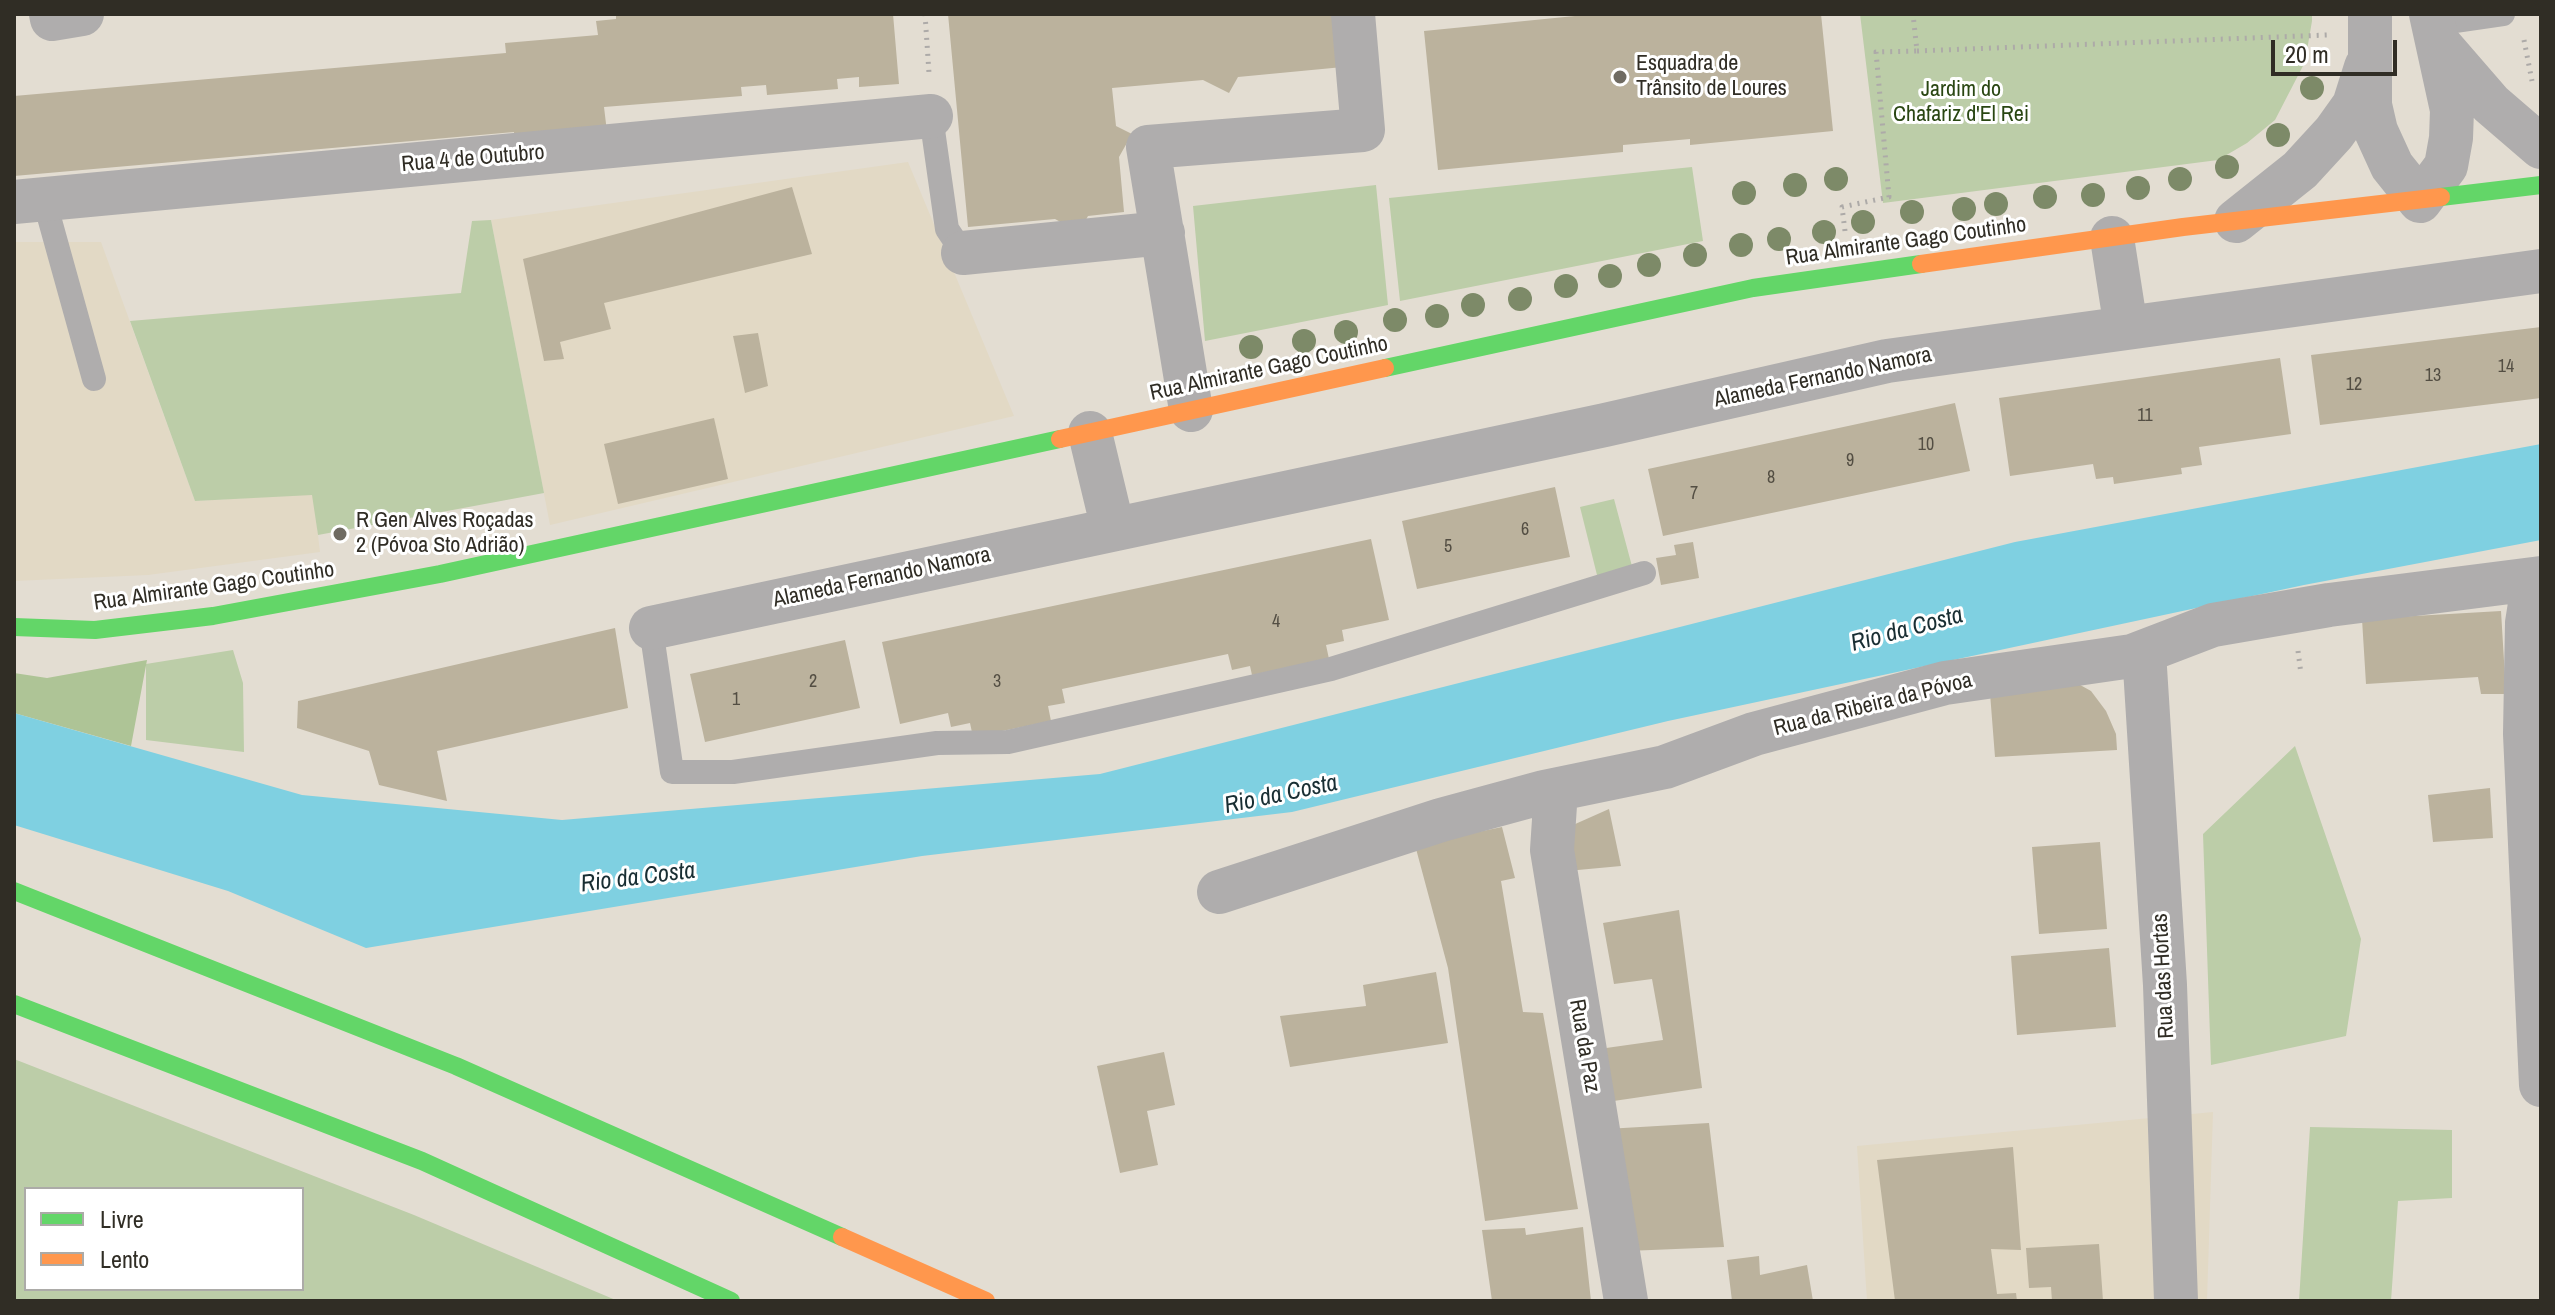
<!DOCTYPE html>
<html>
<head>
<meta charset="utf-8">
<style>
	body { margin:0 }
	#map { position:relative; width:2555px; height:1315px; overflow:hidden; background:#e3ddd2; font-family:"Archivo Narrow",sans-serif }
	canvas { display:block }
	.frame { position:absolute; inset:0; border:16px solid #302d25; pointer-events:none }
	.legend { position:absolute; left:24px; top:1187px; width:280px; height:104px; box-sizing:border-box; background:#fff; border:2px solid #acaba8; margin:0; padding:10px 14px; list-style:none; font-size:24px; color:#302d25 }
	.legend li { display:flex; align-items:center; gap:16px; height:40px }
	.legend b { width:40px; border:2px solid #acaba8 }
	.scale { position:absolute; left:2271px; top:40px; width:126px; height:36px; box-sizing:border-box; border:4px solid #302d25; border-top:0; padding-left:10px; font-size:24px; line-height:28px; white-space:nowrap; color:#302d25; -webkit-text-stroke:6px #fff; paint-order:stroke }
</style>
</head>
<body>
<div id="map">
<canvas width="2555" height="1315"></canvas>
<div class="frame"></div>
<ul class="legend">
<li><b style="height:10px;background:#63d668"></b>Livre</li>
<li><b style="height:10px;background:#ff974d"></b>Lento</li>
</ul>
<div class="scale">20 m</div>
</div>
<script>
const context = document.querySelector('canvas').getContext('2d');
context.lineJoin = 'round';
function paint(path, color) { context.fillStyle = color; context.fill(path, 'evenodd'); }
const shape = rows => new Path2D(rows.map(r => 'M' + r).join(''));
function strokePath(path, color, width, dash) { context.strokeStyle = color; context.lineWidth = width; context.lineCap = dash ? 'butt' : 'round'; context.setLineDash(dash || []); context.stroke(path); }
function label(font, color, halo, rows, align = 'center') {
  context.font = font + ' "Archivo Narrow",sans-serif'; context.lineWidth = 6; context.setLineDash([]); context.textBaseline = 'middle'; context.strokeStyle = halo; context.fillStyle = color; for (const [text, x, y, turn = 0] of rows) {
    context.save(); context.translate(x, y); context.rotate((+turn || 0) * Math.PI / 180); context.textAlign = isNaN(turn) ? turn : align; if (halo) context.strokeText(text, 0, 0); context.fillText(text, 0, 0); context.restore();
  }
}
paint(shape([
	[908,162,1014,416,550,525,491,220],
	[14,242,101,242,195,501,313,494,320,552,148,575,14,581],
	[2213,1112,2207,1301,1867,1301,1857,1146]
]), '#e2d9c5');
paint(shape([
	[1860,14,2312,14,2312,21,2305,62,2275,120,2247,143,2218,160,1883,203],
	[1692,167,1703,241,1400,301,1389,198],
	[1376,185,1388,305,1205,341,1193,206],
	[491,220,544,493,318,535,312,495,195,501,130,321,461,293,472,221],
	[1614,499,1633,570,1598,579,1580,507],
	[233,650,243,683,244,752,146,740,146,664],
	[2295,746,2361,939,2346,1036,2211,1065,2203,834],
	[14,1059,414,1215,618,1301,14,1301],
	[26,1189,302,1189,302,1289,26,1289],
	[2310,1127,2452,1130,2452,1198,2398,1201,2391,1301,2299,1301]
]), '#bccda8');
paint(shape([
	[147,660,131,746,14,713,14,673,47,678]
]), '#aec496');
paint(shape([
	[2541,444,2541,540,2304,585,1668,721,1292,812,922,856,366,948,228,891,14,825,14,713,302,795,562,820,1100,774,2015,542]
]), '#7fd0e1');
paint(shape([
	[616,14,893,14,899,84,859,87,859,77,837,79,838,89,767,95,766,85,741,87,742,96,604,107,607,132,514,140,514,132,14,176,14,96,506,53,505,43,598,35,596,21,616,19],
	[948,14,1338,14,1343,67,1238,77,1229,93,1203,80,1112,88,1116,126,1132,134,1119,157,1124,212,1088,216,1079,232,1055,219,968,227],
	[1595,14,1821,14,1833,131,1690,145,1690,139,1623,145,1623,152,1438,170,1424,31],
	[792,187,812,254,604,303,611,329,560,342,564,359,544,361,523,259],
	[2541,327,2541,398,2320,425,2311,355],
	[758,333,768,386,745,393,733,336],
	[2280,358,2291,434,2199,447,2202,465,2181,468,2182,474,2114,484,2113,477,2096,479,2093,464,2010,476,1999,398],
	[1955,403,1970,471,1663,536,1648,469],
	[714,418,728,479,618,504,604,444],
	[1555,487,1570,557,1417,589,1402,521],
	[1371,539,1389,620,1342,630,1344,641,1326,645,1329,659,1252,675,1250,666,1232,670,1228,654,1062,689,1065,703,1048,706,1051,721,973,737,970,723,951,727,948,713,900,724,882,642],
	[1693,542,1699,578,1661,585,1656,558,1676,555,1674,545],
	[2501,611,2506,694,2481,694,2478,677,2366,684,2362,619],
	[615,628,628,708,437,751,447,801,379,785,369,751,297,728,298,701],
	[845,640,860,708,705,742,690,674],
	[2073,681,2091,691,2106,711,2116,734,2117,750,1995,757,1990,693],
	[2490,788,2493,838,2433,842,2428,795],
	[1609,809,1621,866,1567,871,1573,825],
	[1502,827,1515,878,1501,881,1523,1012,1543,1013,1578,1209,1485,1221,1448,968,1415,845],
	[2100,842,2107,929,2039,934,2032,847],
	[1679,910,1702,1088,1600,1103,1592,1050,1663,1040,1652,979,1614,984,1603,923],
	[2109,948,2116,1027,2017,1035,2011,956],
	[1436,972,1448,1043,1290,1067,1280,1016,1366,1006,1363,985],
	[1164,1052,1175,1105,1147,1111,1158,1165,1120,1173,1097,1066],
	[1709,1123,1724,1247,1627,1251,1606,1129],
	[2013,1147,2021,1250,1991,1249,1997,1294,2016,1293,2017,1301,1895,1301,1877,1160],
	[1583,1227,1591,1301,1492,1301,1482,1230,1525,1228,1526,1235],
	[2099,1244,2103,1301,2052,1301,2051,1287,2029,1288,2026,1248],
	[1759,1256,1760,1275,1807,1265,1813,1301,1732,1301,1727,1260]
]), '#bbb29d');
strokePath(shape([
	[925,14,929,73],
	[2524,40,2532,81],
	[1917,51,2327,35],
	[1845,231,1842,207,1889,197,1876,52,1917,51,1913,14],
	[2298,651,2301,674]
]), '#adaaa8', 5, [2, 6]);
strokePath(shape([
	[2434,24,2503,14],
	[931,116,947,229,963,253],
	[44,199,94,379],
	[651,628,672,772,733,772,937,743,1008,742,1331,669,1644,573]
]), '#afadad', 24);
strokePath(shape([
	[51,14,52,19,82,14],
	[2370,14,2370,105,2376,131,2392,166,2420,201,2446,166,2451,138,2452,110,2431,14],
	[2439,44,2491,104,2541,147],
	[14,202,931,116],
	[2236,221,2300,170,2334,133,2354,105,2366,67],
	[2112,238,2126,328],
	[963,253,1163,233],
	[1191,410,1148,147,1363,130,1353,14],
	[1090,433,1113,529],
	[2534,579,2527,623,2525,734,2541,1085],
	[651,628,1605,425,1887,361,2541,271],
	[2144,652,2165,985,2176,1301],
	[1556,790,1552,850,1626,1301],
	[1219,892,1441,820,1544,792,1665,767,1754,734,1945,683,2132,656,2213,625,2329,605,2541,578]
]), '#afadad', 44);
strokePath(shape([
	[2441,197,2541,185],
	[1385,368,1753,288,1921,264],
	[14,627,95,630,213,616,440,574,1060,439],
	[14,891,456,1066,842,1237],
	[14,1004,422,1161,731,1301]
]), '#63d668', 18);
strokePath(shape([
	[1921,264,2183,227,2441,197],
	[1060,439,1385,368],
	[842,1237,986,1301]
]), '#ff974d', 18);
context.fillStyle = '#7d8a68';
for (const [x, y] of [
	[2312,88],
	[2278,135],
	[2227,167],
	[1836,179],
	[2180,179],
	[1795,185],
	[2138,188],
	[1744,193],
	[2093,195],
	[2045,197],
	[1996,204],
	[1964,209],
	[1912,212],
	[1863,222],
	[1824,232],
	[1779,239],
	[1741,245],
	[1695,255],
	[1649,265],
	[1610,276],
	[1566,286],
	[1520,299],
	[1473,305],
	[1437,316],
	[1395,320],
	[1346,332],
	[1304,341],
	[1251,347]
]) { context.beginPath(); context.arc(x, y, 12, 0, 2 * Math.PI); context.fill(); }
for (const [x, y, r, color] of [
	[1620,77,8,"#6f6b62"],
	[340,534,8,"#6f6b62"]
]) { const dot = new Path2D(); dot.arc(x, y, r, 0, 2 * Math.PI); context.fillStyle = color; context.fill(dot); strokePath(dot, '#fff', 3); }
label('18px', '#534e43', null, [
	["14",2506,367],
	["13",2433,376],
	["12",2354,385],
	["11",2145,416],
	["10",1926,445],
	["9",1850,461],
	["8",1771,478],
	["7",1694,494],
	["6",1525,530],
	["5",1448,547],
	["4",1276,622],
	["2",813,682],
	["3",997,682],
	["1",736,700]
]);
label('22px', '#302d25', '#fff', [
	["Esquadra de",1636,64],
	["Trânsito de Loures",1636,89],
	["R Gen Alves Roçadas",356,521],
	["2 (Póvoa Sto Adrião)",356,546]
], 'left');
label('22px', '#294612', '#fff', [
	["Jardim do",1961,90],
	["Chafariz d'El Rei",1961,115]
]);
label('22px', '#302d25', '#fff', [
	["Rua 4 de Outubro",473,159,-5],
	["Rua Almirante Gago Coutinho",1906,242,-8],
	["Rua Almirante Gago Coutinho",1269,369,-12],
	["Alameda Fernando Namora",1823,378,-12],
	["Alameda Fernando Namora",882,578,-12],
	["Rua Almirante Gago Coutinho",214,587,-8],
	["Rua da Ribeira da Póvoa",1873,705,-14],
	["Rua das Hortas",2164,976,-93],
	["Rua da Paz",1584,1046,80]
]);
label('italic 24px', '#192e33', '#fff', [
	["Rio da Costa",1907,630,-15],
	["Rio da Costa",1281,795,-12],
	["Rio da Costa",638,878,-7]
]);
</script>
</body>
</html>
